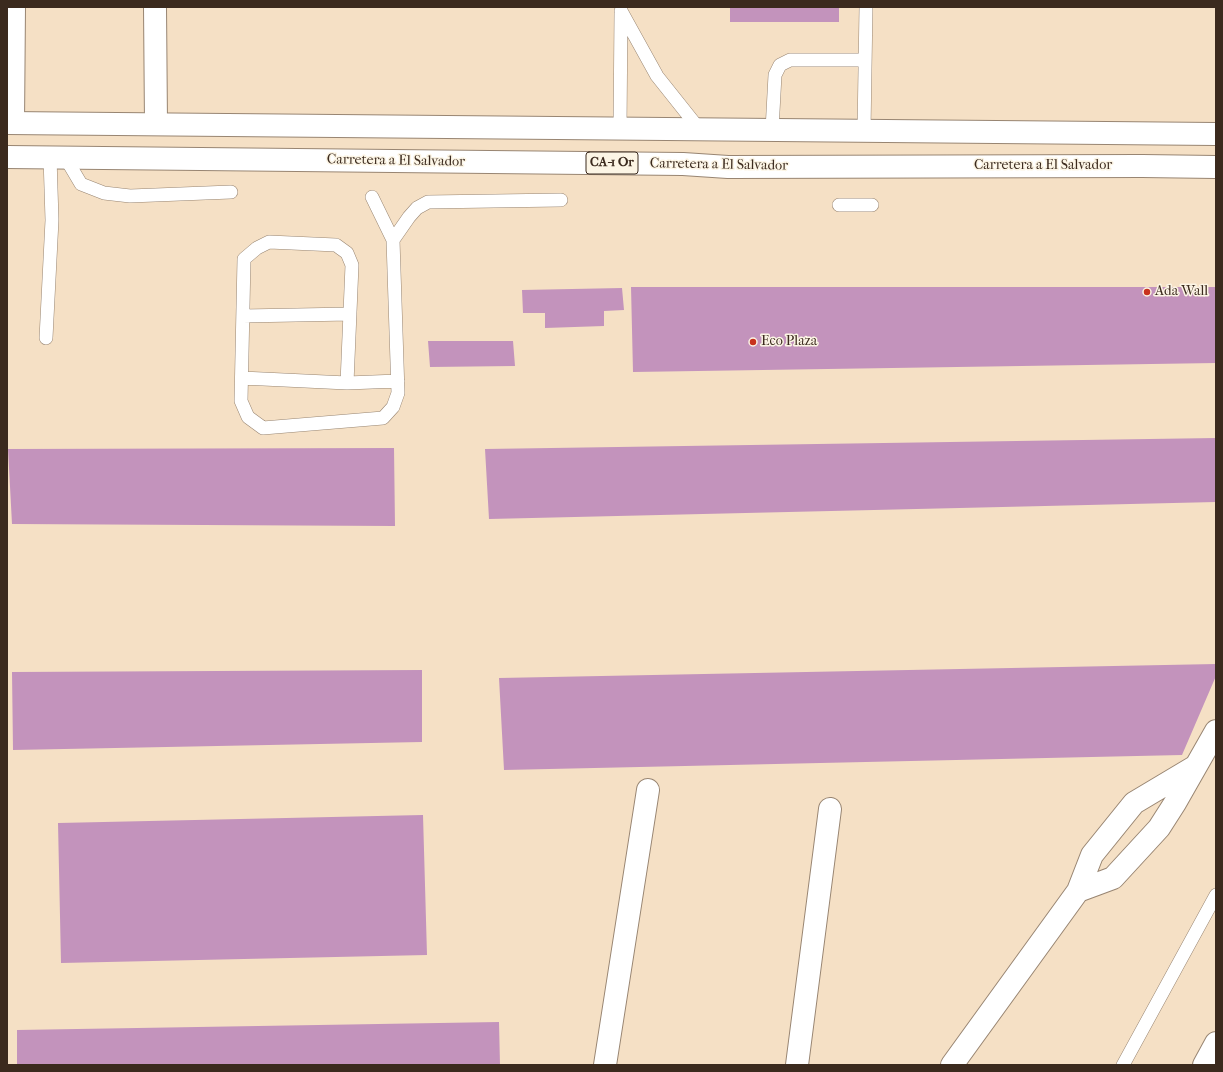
<!DOCTYPE html>
<html>
<head>
<meta charset="utf-8">
<style>
	body { margin:0 }
	#map { position:relative; width:1223px; height:1072px; overflow:hidden; background:#f5e0c5; font-family:"IM FELL French Canon",serif }
	canvas { display:block }
	.frame { position:absolute; inset:0; border:8px solid #3b2a1e; pointer-events:none }
</style>
</head>
<body>
<div id="map">
<canvas width="1223" height="1072"></canvas>
<div class="frame"></div>
</div>
<script>
const context = document.querySelector('canvas').getContext('2d');
context.lineJoin = 'round';
function paint(path, color) { context.fillStyle = color; context.fill(path, 'evenodd'); }
const shape = rows => new Path2D(rows.map(r => 'M' + r).join(''));
function strokePath(path, color, width, dash) { context.strokeStyle = color; context.lineWidth = width; context.lineCap = dash ? 'butt' : 'round'; context.setLineDash(dash || []); context.stroke(path); }
function label(font, color, halo, rows, align = 'center') {
  context.font = font + ' "IM FELL French Canon",serif'; context.lineWidth = 3; context.setLineDash([]); context.textBaseline = 'middle'; context.strokeStyle = halo; context.fillStyle = color; for (const [text, x, y, turn = 0] of rows) {
    context.save(); context.translate(x, y); context.rotate((+turn || 0) * Math.PI / 180); context.textAlign = isNaN(turn) ? turn : align; if (halo) context.strokeText(text, 0, 0); context.fillText(text, 0, 0); context.restore();
  }
}
paint(shape([
	[730,7,839,7,839,22,730,22],
	[631,287,1216,287,1216,363,633,372],
	[622,288,624,310,604,311,604,326,545,328,545,313,523,313,522,290],
	[428,341,513,341,515,366,430,367],
	[1216,438,1216,502,489,519,485,449],
	[394,448,395,526,12,524,8,449],
	[1216,664,1216,676,1182,755,504,770,499,678],
	[422,670,422,742,13,750,12,672],
	[423,815,427,955,61,963,58,823],
	[499,1022,500,1065,17,1065,17,1030]
]), '#c393bc');
const lane = shape([
	[621,11,657,76,700,130],
	[620,129,621,13],
	[772,130,775,75,780,65,790,60,865,60],
	[864,131,866,7],
	[65,157,81,184,104,193,130,196,231,192],
	[839,205,872,205],
	[393,240,409,217,417,208,428,202,561,200],
	[243,316,350,314],
	[46,338,52,220,50,157],
	[242,378,347,383,398,381],
	[347,383,352,265,347,253,336,245,269,242,257,248,244,259,241,401,248,417,263,428,383,418,393,407,398,393,393,240,372,197],
	[1123,1065,1216,895]
]);
const street = shape([
	[155,7,156,124],
	[13,123,14,7],
	[1078,891,1113,878,1159,828,1175,803,1216,731],
	[605,1065,648,790],
	[797,1065,830,809],
	[952,1065,1078,891,1092,855,1134,803,1196,766],
	[1204,1065,1216,1043]
]);
const highway = shape([
	[7,123,1216,134],
	[7,157,683,164,728,167,1142,166,1216,167]
]);
strokePath(lane, '#988572', 14);
strokePath(street, '#988572', 24);
strokePath(highway, '#988572', 24);
strokePath(lane, '#fff', 13);
strokePath(street, '#fff', 22);
strokePath(highway, '#fff', 22);
for (const [x, y, r, color] of [
	[1147,292,4,"#c8321e"],
	[753,342,4,"#c8321e"]
]) { const dot = new Path2D(); dot.arc(x, y, r, 0, 2 * Math.PI); context.fillStyle = color; context.fill(dot); strokePath(dot, '#fcf5e5', 1.5); }
for (const [x, y, w] of [
	[612,163,52]
]) { const box = new Path2D(); box.roundRect(x - w / 2, y - 11, w, 22, 3); context.fillStyle = '#fcf5e5'; context.fill(box); strokePath(box, '#3b2a1e', 1); }
label('bold 13px', '#3b2a1e', null, [
	["CA-1 Or",612,163]
]);
label('14px', '#3b2a1e', '#fcf5e5', [
	["Carretera a El Salvador",396,161,1],
	["Carretera a El Salvador",719,165,1],
	["Carretera a El Salvador",1043,166]
]);
label('14px', '#3b2a1e', '#fcf5e5', [
	["Ada Wall",1155,292],
	["Eco Plaza",761,342]
], 'left');
</script>
</body>
</html>
